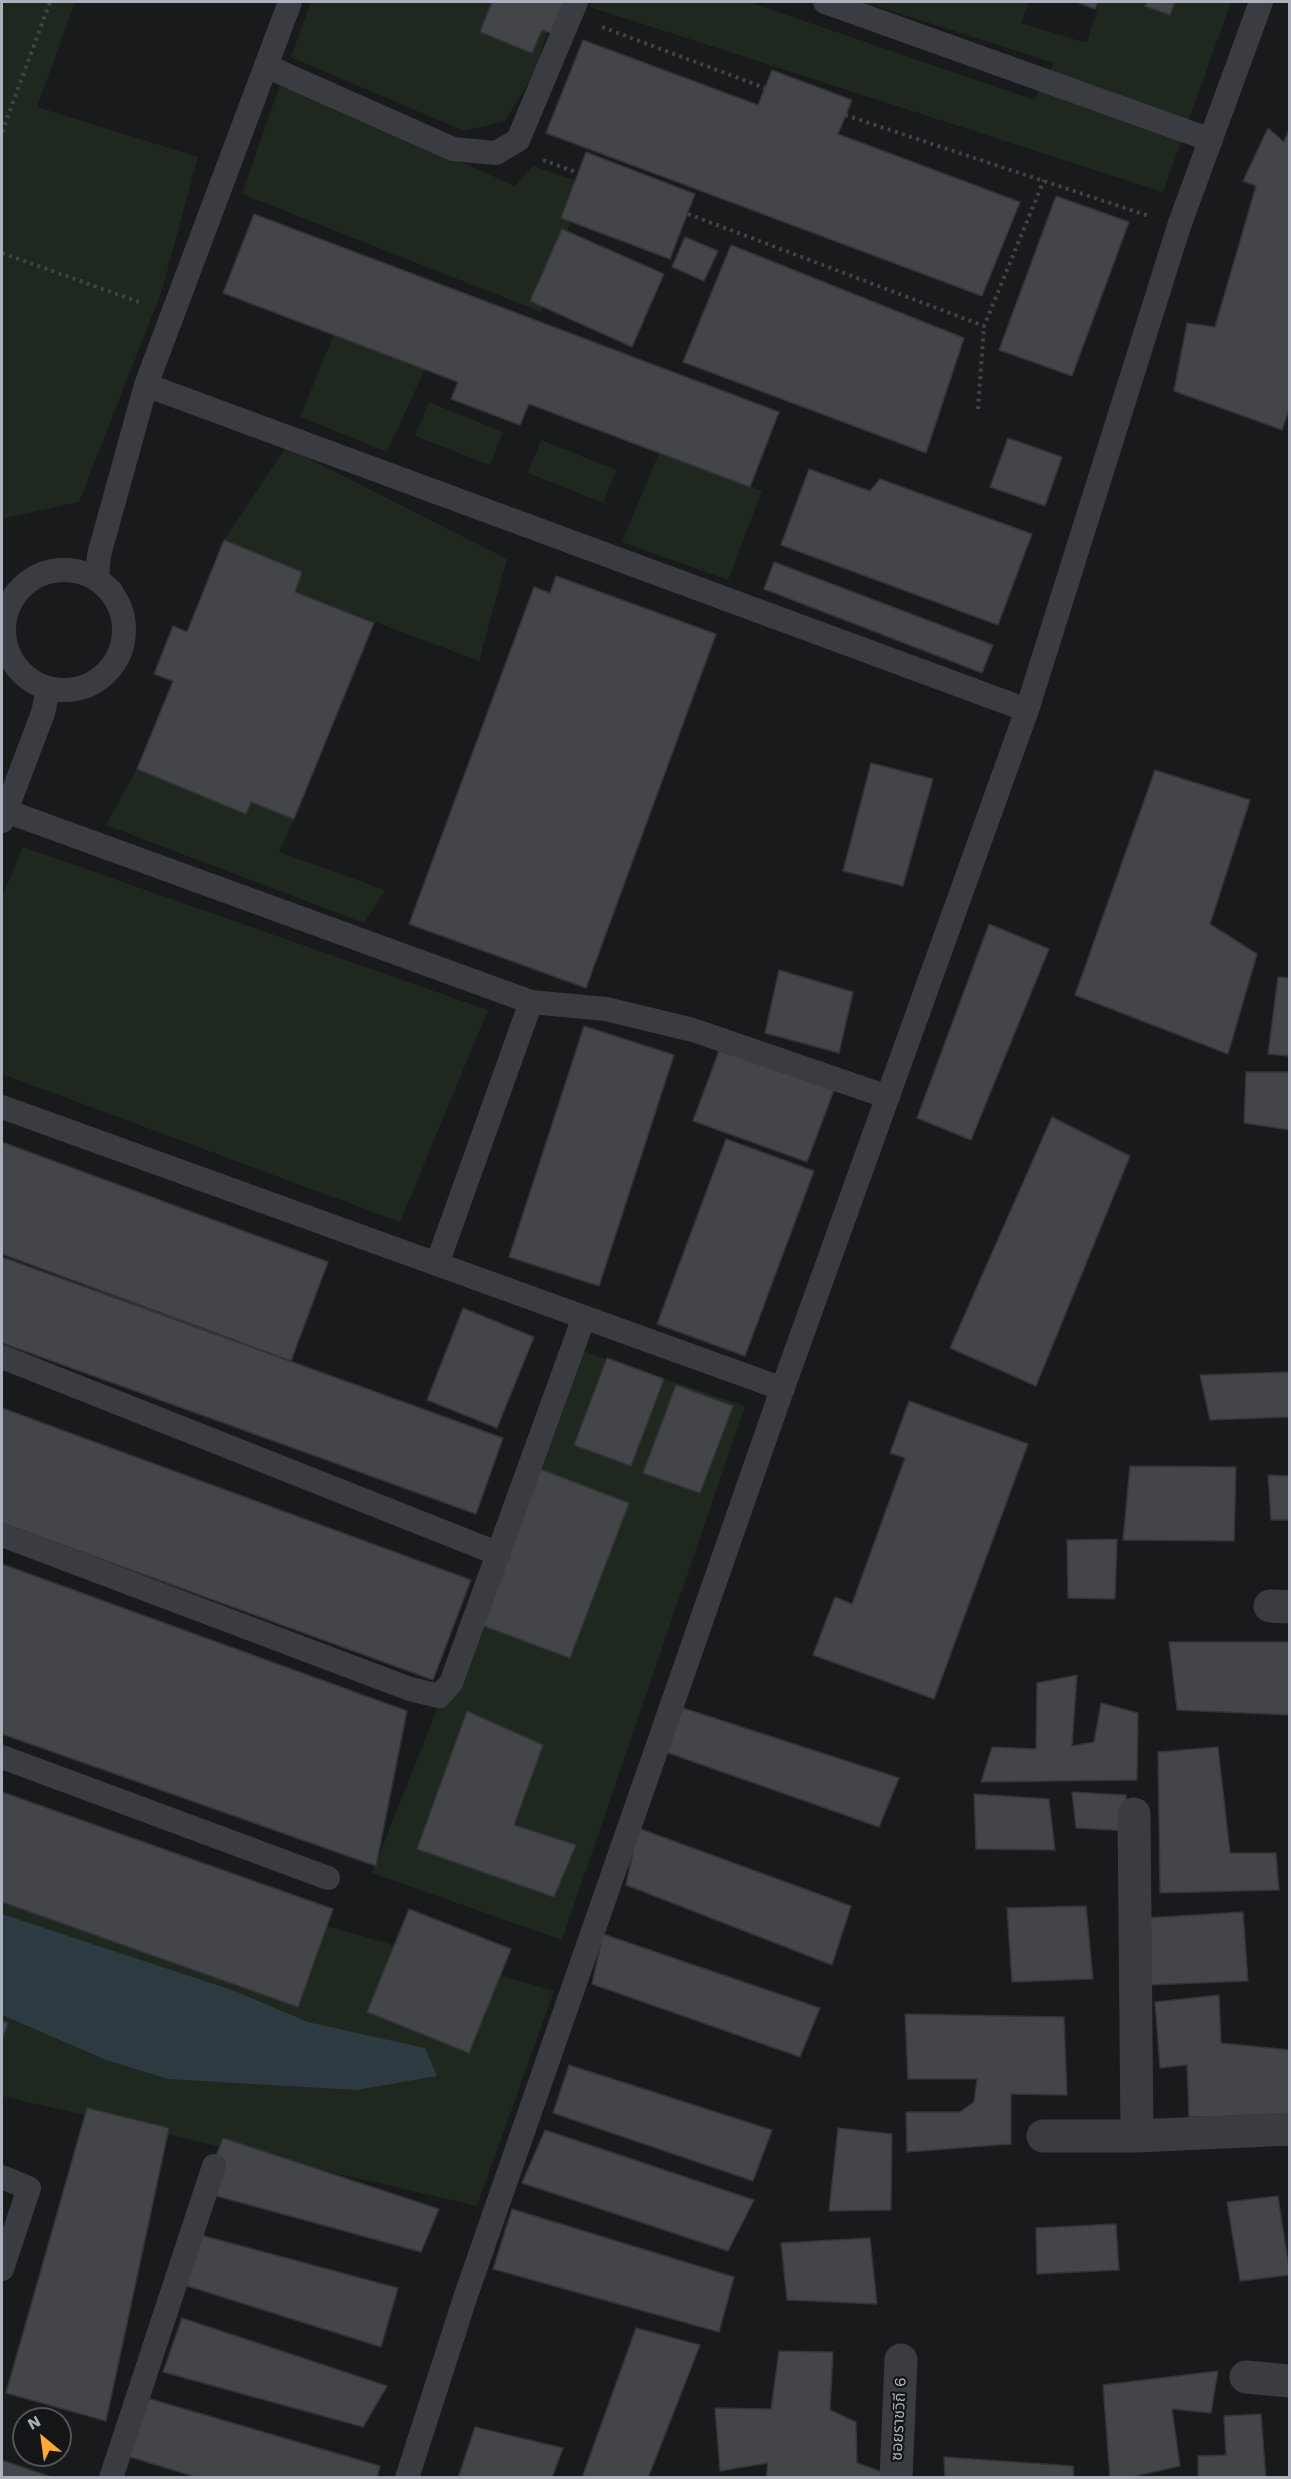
<!DOCTYPE html>
<html>
<head>
<meta charset="utf-8">
<style>
	body { margin:0 }
	#map { position:relative; width:1291px; height:2479px; overflow:hidden; background:#191a1c; font-family:"Work Sans",sans-serif }
	canvas { display:block }
	.frame { position:absolute; inset:0; border:3px solid #abb2bd; pointer-events:none }
	.north { position:absolute; left:12px; top:2407px; width:60px; height:60px; box-sizing:border-box; background:#141517; border:2px solid #505459; border-radius:50%; rotate:331deg; font-size:16px; font-weight:700; line-height:24px; text-align:center; color:#abb2bd }
	.north::after { content:''; display:block; margin:auto; width:21px; height:27px; background:#ffab2f; clip-path:polygon(50% 0,100% 100%,50% 72%,0 100%) }
</style>
</head>
<body>
<div id="map">
<canvas width="1291" height="2479"></canvas>
<div class="frame"></div>
<div class="north">N</div>
</div>
<script>
const context = document.querySelector('canvas').getContext('2d');
context.lineJoin = 'round';
function paint(path, color) { context.fillStyle = color; context.fill(path, 'evenodd'); }
const shape = rows => new Path2D(rows.map(r => 'M' + r).join(''));
function strokePath(path, color, width, dash) { context.strokeStyle = color; context.lineWidth = width; context.lineCap = dash ? 'butt' : 'round'; context.setLineDash(dash || []); context.stroke(path); }
function label(font, color, halo, rows, align = 'center') {
  context.font = font + ' "Work Sans","Noto Sans Thai",sans-serif'; context.lineWidth = 4.5; context.setLineDash([]); context.textBaseline = 'middle'; context.strokeStyle = halo; context.fillStyle = color; for (const [text, x, y, turn = 0] of rows) {
    context.save(); context.translate(x, y); context.rotate((+turn || 0) * Math.PI / 180); context.textAlign = isNaN(turn) ? turn : align; if (halo) context.strokeText(text, 0, 0); context.fillText(text, 0, 0); context.restore();
  }
}
paint(shape([
	[2,2,75,2,37,107,198,157,162,290,79,502,2,519],
	[311,2,512,2,549,24,536,70,505,121,464,131,291,57],
	[592,2,749,2,1034,100,1054,63,864,2,1029,2,1021,23,1087,43,1099,2,1231,2,1163,192,590,7],
	[281,82,515,186,533,166,583,183,541,312,242,194],
	[334,334,425,369,387,452,300,417],
	[429,402,503,432,490,465,415,436],
	[541,440,616,470,603,503,528,473],
	[286,447,507,559,479,661,295,592,302,572,224,540],
	[659,453,762,491,728,580,622,542],
	[137,769,246,813,251,802,294,819,279,852,385,890,364,923,106,825],
	[23,847,488,1010,400,1222,2,1074,2,897],
	[580,1350,745,1406,562,1940,372,1873],
	[2,1833,554,1991,477,2206,2,2096,2,2015,106,2060,168,2079,425,2048,308,2022,235,1991,2,1914]
]), '#1f281f');
paint(shape([
	[2,1914,235,1991,308,2022,425,2048,437,2076,356,2090,168,2079,106,2060,2,2015]
]), '#2e3a42');
const building = shape([
	[492,2,564,2,551,33,542,30,532,53,480,32,492,2],
	[1076,2,1098,2,1095,9,1076,2],
	[1147,2,1175,2,1170,15,1145,6,1147,2],
	[583,40,758,105,772,70,852,100,838,134,1020,202,982,296,546,133,583,40],
	[1290,127,1290,407,1282,430,1174,391,1187,323,1215,327,1256,186,1243,181,1268,128,1284,142,1290,127],
	[586,152,695,194,670,259,561,218,586,152],
	[1056,196,1129,222,1072,376,999,350,1056,196],
	[254,214,779,412,750,487,529,404,520,425,451,399,458,382,223,293,254,214],
	[562,229,664,274,632,347,530,301,562,229],
	[685,237,718,251,704,281,672,267,685,237],
	[731,245,964,338,926,453,683,362,731,245],
	[1008,438,1062,457,1045,506,990,487,1008,438],
	[809,469,870,491,880,479,1032,534,998,625,781,545,809,469],
	[224,540,302,572,295,592,374,623,294,819,251,802,246,814,137,769,173,681,154,674,173,626,187,632,224,540],
	[774,562,993,645,982,673,764,589,774,562],
	[556,576,716,634,586,988,409,924,534,587,550,593,556,576],
	[871,763,933,779,903,886,843,871,871,763],
	[1155,770,1250,800,1210,924,1257,954,1228,1054,1075,995,1155,770],
	[989,924,1049,949,971,1140,917,1118,989,924],
	[779,970,853,992,839,1053,765,1033,779,970],
	[1278,977,1290,978,1290,1056,1268,1054,1278,977],
	[584,1026,674,1055,599,1286,509,1257,584,1026],
	[720,1048,834,1090,807,1162,693,1121,720,1048],
	[1246,1072,1290,1072,1290,1130,1244,1123,1246,1072],
	[1052,1117,1130,1156,1036,1386,950,1348,1052,1117],
	[726,1139,814,1171,745,1356,657,1324,726,1139],
	[2,1142,328,1262,291,1361,2,1254,2,1142],
	[2,1257,503,1438,476,1514,2,1343,2,1257],
	[463,1308,534,1337,497,1428,427,1400,463,1308],
	[607,1358,664,1379,631,1466,574,1445,607,1358],
	[1290,1372,1290,1417,1210,1420,1200,1375,1290,1372],
	[676,1385,733,1406,700,1493,643,1473,676,1385],
	[909,1401,1028,1444,934,1699,813,1655,835,1597,852,1604,905,1458,890,1453,909,1401],
	[2,1408,471,1580,433,1680,2,1523,2,1408],
	[1130,1466,1236,1467,1234,1541,1123,1540,1130,1466],
	[540,1469,629,1503,570,1658,481,1625,540,1469],
	[1268,1475,1290,1476,1290,1520,1271,1520,1268,1475],
	[1117,1539,1115,1599,1068,1598,1067,1540,1117,1539],
	[2,1564,407,1711,376,1866,2,1734,2,1564],
	[1169,1642,1290,1642,1290,1715,1177,1710,1169,1642],
	[1077,1675,1072,1746,1094,1742,1101,1703,1138,1713,1137,1780,981,1782,992,1747,1036,1749,1037,1683,1077,1675],
	[683,1708,899,1778,879,1827,660,1750,683,1708],
	[467,1711,543,1745,514,1825,576,1845,554,1897,417,1849,467,1711],
	[1218,1747,1230,1853,1276,1853,1279,1890,1160,1893,1158,1752,1218,1747],
	[2,1792,333,1909,298,2007,2,1902,2,1792],
	[1072,1792,1126,1795,1127,1831,1076,1828,1072,1792],
	[974,1794,1049,1799,1055,1850,976,1849,974,1794],
	[638,1828,851,1906,832,1965,626,1885,638,1828],
	[1086,1906,1093,1979,1012,1982,1007,1908,1086,1906],
	[409,1909,511,1949,469,2053,367,2012,409,1909],
	[1243,1912,1248,1981,1149,1985,1145,1918,1243,1912],
	[603,1934,820,2008,800,2057,592,1984,603,1934],
	[1219,1995,1221,2043,1290,2050,1290,2116,1189,2117,1187,2065,1160,2068,1155,2002,1219,1995],
	[905,2014,1064,2017,1067,2095,1011,2094,1011,2144,907,2152,906,2112,960,2112,974,2102,977,2079,908,2079,905,2014],
	[2,2021,8,2023,2,2040,2,2021],
	[569,2065,772,2130,753,2181,553,2113,569,2065],
	[87,2108,169,2128,106,2421,6,2393,87,2108],
	[838,2128,892,2134,891,2210,829,2211,838,2128],
	[545,2130,754,2200,728,2251,522,2183,545,2130],
	[223,2138,439,2209,421,2252,202,2192,223,2138],
	[1278,2196,1290,2275,1240,2281,1227,2202,1278,2196],
	[512,2209,734,2277,719,2332,493,2269,512,2209],
	[1116,2224,1119,2270,1037,2274,1036,2228,1116,2224],
	[193,2233,398,2288,381,2347,181,2284,193,2233],
	[870,2238,877,2304,787,2300,781,2243,870,2238],
	[182,2318,387,2386,363,2427,163,2372,182,2318],
	[636,2328,700,2345,648,2478,582,2478,636,2328],
	[779,2351,833,2352,830,2410,856,2422,857,2463,882,2472,882,2478,766,2478,768,2463,720,2471,715,2408,771,2409,779,2351],
	[1218,2371,1211,2413,1172,2409,1180,2466,1127,2478,1110,2478,1103,2385,1218,2371],
	[147,2398,380,2466,377,2478,199,2478,127,2456,147,2398],
	[1261,2414,1266,2478,1198,2478,1198,2456,1226,2455,1224,2416,1261,2414],
	[475,2427,563,2448,552,2478,458,2478,475,2427],
	[944,2457,1073,2466,1074,2478,945,2478,944,2457],
	[2,2460,54,2478,2,2478,2,2460]
]);
paint(building, '#434549');
strokePath(building, '#333438', 1.5);
strokePath(shape([
	[602,27,765,88],
	[845,115,1149,216],
	[2,132,50,2],
	[543,160,578,173],
	[688,214,984,326,1044,180],
	[2,253,142,303],
	[978,409,984,326]
]), '#404349', 4, [3, 4.5]);
strokePath(shape([
	[825,2,1211,140],
	[266,66,453,149,496,153,518,140,576,2],
	[146,385,1027,710],
	'4 630a60 60 0 1 1 120 0a60 60 0 1 1-120 0Z',
	[111,591,97,579,99,555,146,385,290,2],
	[6,811,531,1002,606,1009,693,1030,888,1097],
	[2,821,43,713,48,689],
	[2,1107,783,1389],
	[437,1264,531,1002],
	[2,1357,499,1554],
	[2,1535,410,1689,439,1696,451,1683,584,1317],
	[2,1757,328,1878],
	[2,2177,29,2188,2,2269],
	[111,2478,214,2166],
	[407,2478,466,2295,777,1404,1027,710,1179,226,1261,2]
]), '#3a3c41', 24);
strokePath(shape([
	[1270,1606,1290,1607],
	[1134,1814,1137,2136],
	[1043,2136,1137,2136,1290,2129],
	[1246,2377,1290,2381],
	[896,2478,901,2360]
]), '#3a3c41', 33);
label('16px', '#abb2bd', '#141517', [
	["ซอยราชวิถี 6",899,2419,-87]
]);
</script>
</body>
</html>
